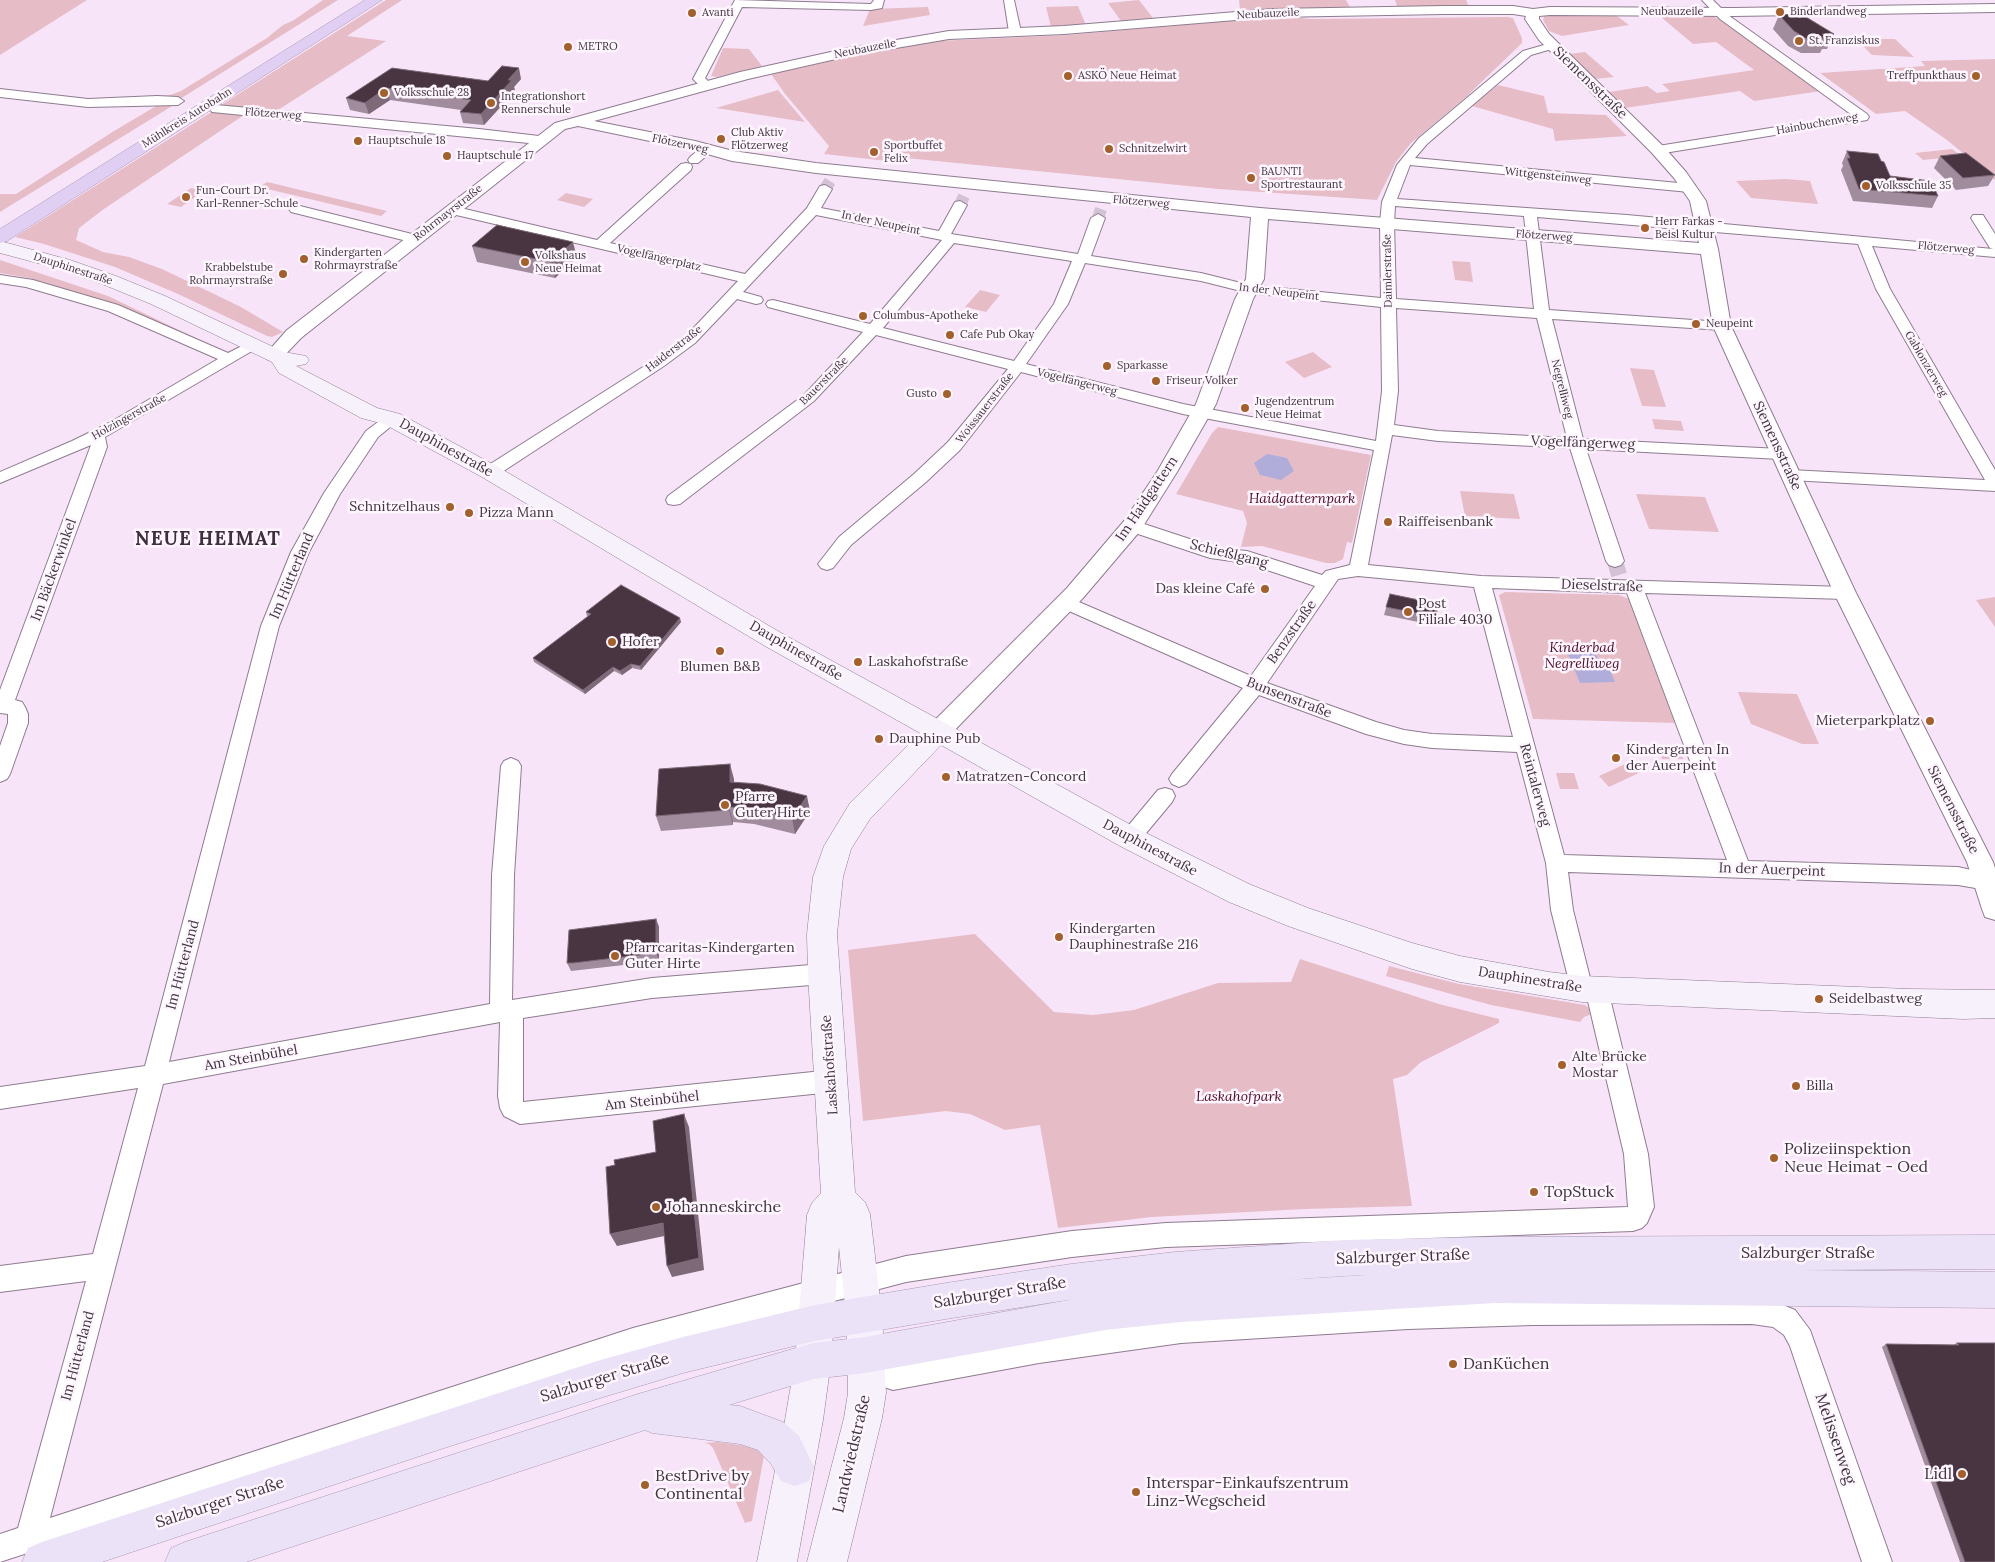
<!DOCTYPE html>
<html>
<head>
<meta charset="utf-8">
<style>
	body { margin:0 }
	canvas { display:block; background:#f8e4f9 }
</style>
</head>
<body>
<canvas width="1995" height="1562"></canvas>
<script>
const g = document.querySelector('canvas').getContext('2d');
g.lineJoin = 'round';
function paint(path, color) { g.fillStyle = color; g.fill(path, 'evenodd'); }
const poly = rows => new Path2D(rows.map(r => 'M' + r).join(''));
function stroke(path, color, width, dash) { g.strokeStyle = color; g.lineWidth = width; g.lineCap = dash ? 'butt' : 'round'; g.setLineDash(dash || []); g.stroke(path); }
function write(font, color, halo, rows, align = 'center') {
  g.font = font + ' Lora,serif'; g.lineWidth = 5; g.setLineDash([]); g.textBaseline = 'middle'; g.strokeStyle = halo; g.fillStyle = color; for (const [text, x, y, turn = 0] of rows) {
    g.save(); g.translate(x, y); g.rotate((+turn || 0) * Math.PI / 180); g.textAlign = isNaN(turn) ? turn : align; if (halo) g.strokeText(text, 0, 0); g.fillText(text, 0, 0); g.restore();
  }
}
paint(poly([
	[0,0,87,0,0,55],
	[323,0,338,0,180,99,142,98,170,95,181,91,267,38,283,25,294,20],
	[386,0,402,0,347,36,386,41,278,110,268,112,218,107],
	[1139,0,1153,18,1121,21,1108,3],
	[1239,0,1346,0,1350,7,1240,10],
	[1395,0,1466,0,1469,6,1397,6],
	[1078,6,1086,25,1051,27,1046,7],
	[928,7,930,15,863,26,870,9],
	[1553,15,1617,16,1629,25,1562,36,1549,31,1543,20,1544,16],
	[1285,16,1310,19,1507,17,1513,18,1522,38,1522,43,1466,97,1411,143,1396,162,1377,200,1218,189,906,158,896,162,824,154,829,146,785,94,771,74,895,47,936,41,1068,35],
	[1712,16,1724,21,1821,91,1754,101,1740,91,1625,108,1609,92,1647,86,1657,93,1670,91,1662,84,1754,70,1716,42,1693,44,1661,17],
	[1856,39,1895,39,1914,57,1872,55],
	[723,48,749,49,762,66,717,77,711,76],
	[1585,52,1614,77,1595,79,1569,54],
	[1995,59,1995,180,1947,140,1905,111,1876,114,1820,73,1925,66,1921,61],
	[1498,85,1544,96,1548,113,1606,115,1627,136,1555,141,1553,129,1472,106],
	[778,90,805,122,716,108],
	[163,102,177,103,0,212,0,194,16,194,114,131],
	[213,111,244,115,104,209,79,228,76,240,103,252,129,257,162,269,241,307,283,332,272,337,267,336,178,294,115,267,44,244,15,237],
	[1952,149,1979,169,1944,158,1923,160,1915,153],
	[1786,179,1810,181,1818,204,1751,198,1736,181],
	[267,182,280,185,387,211,381,216,259,187],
	[191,188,204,191,181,207,167,204],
	[566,193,593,199,584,207,557,200],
	[0,260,108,296,225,352,115,306,29,278,0,273],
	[1452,261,1470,262,1473,282,1455,280],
	[980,290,1000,295,986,312,965,307],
	[1313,352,1332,367,1304,378,1285,362],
	[1630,368,1654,370,1666,407,1642,406],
	[1652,419,1681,421,1684,431,1655,429],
	[1218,427,1371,455,1352,543,1347,542,1343,559,1335,563,1326,563,1262,546,1241,547,1247,523,1243,511,1176,494,1212,433],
	[1460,491,1514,494,1520,519,1465,516],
	[1636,494,1705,497,1719,532,1649,529],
	[1505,592,1619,595,1629,599,1675,723,1533,719,1499,595],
	[1995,597,1995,627,1976,600],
	[1738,692,1797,694,1819,744,1802,744,1751,724],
	[1658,746,1679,746,1683,759,1662,759],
	[1632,761,1643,771,1609,787,1599,776],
	[1556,773,1574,773,1579,789,1560,789],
	[975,934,1054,1012,1093,1015,1134,1010,1218,983,1291,982,1300,959,1439,1004,1499,1019,1499,1023,1421,1062,1407,1075,1393,1079,1412,1206,1305,1209,1152,1217,1058,1228,1040,1125,1005,1130,970,1114,946,1111,863,1121,848,950],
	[1389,966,1459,984,1585,1005,1595,1013,1584,1017,1580,1022,1491,1005,1386,976],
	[718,1442,755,1447,764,1456,752,1521,745,1523,713,1448,709,1444,704,1443]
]), '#e6bdc7');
paint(poly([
	[1267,454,1287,458,1294,471,1281,480,1260,475,1254,463],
	[1569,649,1594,649,1598,659,1592,660,1592,664,1596,667,1609,668,1615,682,1580,683,1567,652]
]), '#b1addb');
stroke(poly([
	[825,189,830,181],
	[960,205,964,196],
	[1098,218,1101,209]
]), '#d3c1d4', 12, [12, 6]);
stroke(poly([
	[1615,561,1619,575]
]), '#d3c1d4', 16, [16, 8]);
const minor = poly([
	[735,0,871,4,874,0,884,0,882,8,871,10,742,7,705,78,712,85,706,89,702,88,693,79,735,0],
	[1004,0,1014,0,1021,32,1019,34,1011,34,1009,32,1004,0],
	[1702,0,1713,0,1728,15,1867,114,1869,117,1867,120,1658,154,1654,153,1652,150,1654,147,1658,146,1852,115,1720,19,1702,0],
	[1551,43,1555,44,1557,46,1555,48,1531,55,1427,144,1415,158,1689,184,1696,188,1694,191,1689,192,1410,165,1397,199,1627,215,1993,249,1990,248,1971,218,1973,215,1983,215,1995,234,1995,257,1872,246,1890,289,1995,470,1995,491,1790,480,1784,479,1782,475,1784,471,1790,470,1985,480,1876,289,1858,244,1537,217,1549,310,1722,322,1727,323,1729,326,1727,329,1722,330,1552,319,1583,439,1780,449,1786,450,1788,454,1786,458,1780,459,1586,449,1624,561,1621,565,1615,567,1609,565,1606,561,1570,448,1438,441,1392,435,1368,565,1481,576,1845,587,1851,589,1854,593,1851,597,1845,599,1645,593,1748,861,1958,867,1994,875,1994,887,1987,890,1958,885,1568,872,1573,910,1591,982,1597,980,1605,983,1608,990,1648,1154,1654,1207,1647,1223,1642,1228,1633,1231,1166,1247,1072,1257,906,1282,633,1354,0,1562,0,1534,18,1528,86,1281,0,1292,0,1266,93,1254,138,1088,0,1109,0,1087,145,1066,261,626,291,552,324,493,366,431,386,416,392,414,398,416,400,419,378,437,340,494,309,552,279,626,169,1062,490,1004,492,875,501,766,504,761,511,758,518,761,521,766,514,875,512,1000,652,978,823,964,831,967,834,974,831,981,823,984,652,998,523,1018,523,1102,832,1070,840,1073,844,1081,840,1089,832,1092,520,1124,504,1116,500,1108,498,1096,500,1022,163,1084,50,1518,633,1328,906,1256,1072,1231,1166,1223,1628,1207,1624,1154,1587,997,1582,999,1574,996,1571,989,1551,910,1546,863,1517,752,1432,748,1404,744,1366,734,1259,695,1186,784,1179,787,1172,784,1169,779,1172,774,1243,688,1060,607,1057,603,1060,599,1066,597,1072,599,1251,676,1315,586,1246,563,1210,558,1126,530,1124,526,1126,522,1132,520,1217,548,1247,551,1322,575,1326,571,1350,565,1374,450,1183,414,1021,372,960,450,926,482,851,545,833,568,827,570,821,568,818,564,839,537,914,474,948,442,1008,369,876,335,814,401,680,504,674,505,668,504,666,500,668,496,804,395,863,332,768,307,766,304,768,301,773,300,870,324,942,240,816,215,743,292,761,297,763,300,761,303,756,304,737,299,695,343,664,366,496,476,490,477,484,476,482,472,484,468,654,360,685,337,738,281,452,214,445,210,452,206,597,240,681,164,686,163,691,164,692,167,691,170,610,243,745,274,807,208,820,186,825,185,832,189,821,208,939,231,955,202,960,201,967,205,951,234,1078,254,1091,218,1098,214,1105,218,1091,256,1201,273,1249,285,1381,298,1380,223,1382,202,1397,165,1419,138,1523,51,1551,43],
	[1395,206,1524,216,1534,309,1396,299,1394,223,1395,206],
	[954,243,1072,261,1054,304,1014,361,883,328,954,243],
	[1085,263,1201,281,1249,293,1381,307,1382,391,1376,441,1183,404,1026,364,1068,304,1085,263],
	[1396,308,1537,318,1567,438,1438,431,1394,425,1398,391,1396,308],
	[1358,576,1474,587,1513,737,1432,734,1404,730,1376,722,1267,683,1338,579,1358,576],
	[1492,588,1627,593,1727,860,1564,855,1492,588],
	[0,89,88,99,157,96,178,97,184,101,178,105,88,107,0,97,0,89],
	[216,105,479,129,539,136,545,140,539,144,212,112,210,109,216,105],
	[707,145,713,149,711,152,698,163,690,163,688,160,690,157,703,146,707,145],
	[296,205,420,236,422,239,415,243,291,212,289,209,291,206,296,205],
	[0,275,33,280,118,305,228,353,252,341,257,342,259,345,257,348,105,437,107,447,15,700,22,702,25,707,28,714,28,723,10,774,7,779,0,782,0,746,8,723,8,714,0,713,0,690,91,445,0,483,0,472,72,441,109,423,218,359,108,311,26,287,0,283,0,275],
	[1165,788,1172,790,1175,796,1172,802,1137,844,1130,846,1123,844,1120,838,1123,832,1158,790,1165,788],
	[1752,1298,1773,1301,1795,1310,1810,1330,1892,1562,1862,1562,1790,1346,1784,1335,1773,1327,1752,1324,1533,1325,1408,1329,1181,1343,1039,1363,893,1390,875,1384,857,1365,853,1356,857,1347,866,1343,875,1347,893,1362,1115,1325,1181,1317,1252,1312,1408,1303,1533,1299,1752,1298]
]);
const tertiary = poly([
	[1995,4,1995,12,1733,16,1550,15,1539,16,1539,19,1549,34,1664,147,1686,172,1706,201,1718,249,1731,326,1856,593,1993,862,1995,868,1995,920,1985,917,1982,909,1967,862,1834,593,1713,326,1701,254,1268,219,1264,279,1253,299,1216,404,1177,472,1140,531,1083,598,947,738,938,741,929,738,926,732,929,726,1067,588,1124,521,1157,472,1196,404,1235,299,1246,279,1251,217,816,173,732,161,693,150,578,126,565,129,301,338,281,359,274,361,267,359,265,355,287,330,555,123,740,72,849,48,949,31,1064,26,1273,9,1444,6,1513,6,1533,9,1550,7,1733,8,1995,4],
	[1444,14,1513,14,1526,16,1525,19,1539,40,1652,153,1674,178,1690,201,1699,243,1260,208,816,163,733,151,695,141,594,121,748,79,849,56,949,39,1064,34,1273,17,1444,14]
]);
const secondary = poly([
	[0,241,70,260,116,276,165,296,284,352,306,356,309,360,306,364,296,366,377,408,400,414,498,467,783,634,1140,830,1249,884,1308,908,1412,943,1460,956,1549,972,1582,976,1909,989,1995,990,1995,1018,1963,1019,1582,1002,1460,982,1412,969,1288,926,1229,902,1120,846,941,745,870,819,851,849,843,877,837,934,855,1192,865,1202,870,1214,882,1315,886,1393,882,1418,847,1562,807,1562,844,1418,848,1393,846,1315,839,1247,831,1361,823,1420,797,1562,757,1562,785,1420,795,1361,807,1215,812,1203,821,1193,808,974,807,934,813,877,824,846,850,803,920,733,765,646,482,477,384,424,361,418,279,373,272,362,151,304,102,284,56,268,0,253,0,241]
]);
const primary = poly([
	[1995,1235,1995,1269,1801,1270,1995,1272,1995,1308,1495,1303,1181,1322,1105,1330,865,1373,813,1379,729,1405,740,1406,783,1422,799,1436,814,1467,809,1481,795,1486,781,1481,771,1464,758,1450,740,1444,652,1433,645,1430,246,1562,165,1562,171,1548,185,1542,638,1394,813,1343,865,1337,1074,1299,946,1319,815,1341,683,1373,597,1399,435,1451,102,1562,22,1562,28,1548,42,1542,597,1361,683,1337,815,1305,946,1283,1071,1264,1175,1252,1344,1240,1488,1237,1995,1235],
	[1366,1275,1285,1280,1344,1276,1366,1275]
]);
const motorway = poly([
	[365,0,382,0,7,241,0,243,0,229,365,0]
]);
stroke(minor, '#8e7c8f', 2);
stroke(tertiary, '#8e7c8f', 2);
stroke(secondary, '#8e7c8f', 1);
stroke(primary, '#a799b4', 1);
stroke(motorway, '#a799b4', 1);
paint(minor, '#fff');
paint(tertiary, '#fff');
paint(secondary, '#f6f1fb');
paint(primary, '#ece2f8');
paint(motorway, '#e0cff3');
paint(poly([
	[1779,15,1834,34,1827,49,1822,49,1820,53,1801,53,1788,46,1773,29],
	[392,68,488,81,521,79,514,87,515,91,484,125,463,123,460,112,461,110,390,100,369,114,350,110,346,98],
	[1847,151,1881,161,1890,176,1938,196,1932,208,1853,201,1841,170,1843,166,1842,163],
	[1940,156,1995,175,1988,186,1956,190,1934,168],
	[472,246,577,258,555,278,477,262],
	[1390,594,1436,617,1433,625,1384,615],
	[586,612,681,622,641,670,632,668,622,675,614,671,585,694,534,662,533,658,588,616,587,616],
	[734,779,734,783,810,811,795,834,754,824,733,822,733,825,661,831,656,816],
	[656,919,659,927,659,961,571,971,567,963],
	[1957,1343,1995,1343,1995,1562,1960,1562,1882,1347,1886,1344,1953,1345]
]), '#a08c9d');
paint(poly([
	[519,68,521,79,514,87,515,91,484,125,481,114,508,80],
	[386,88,390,100,369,114,365,103],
	[573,242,577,258,555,278,551,262],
	[680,618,681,622,641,670,640,666],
	[631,664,632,668,622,675,620,671],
	[613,667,614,671,585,694,583,690],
	[730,764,734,779,734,798,730,782],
	[807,796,810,811,795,834,792,818],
	[729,807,733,822,733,825,729,810],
	[656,919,659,927,659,961,656,953],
	[684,1114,689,1127,704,1270,672,1277,667,1266],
	[663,1223,669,1235,617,1246,610,1234]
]), '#7e6978');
const building = poly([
	[1797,14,1806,17,1834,34,1822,34,1826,38,1807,39,1794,31,1779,15,1797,14],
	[502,66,519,68,508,80,512,80,481,114,460,112,471,100,386,88,365,103,346,98,392,68,488,81,502,66],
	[1847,151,1878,154,1881,161,1884,162,1890,176,1931,181,1938,196,1859,189,1847,158,1850,158,1847,151],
	[1966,153,1995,175,1963,178,1940,156,1966,153],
	[497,225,573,242,551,262,472,246,497,225],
	[621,585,680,618,640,666,631,664,620,671,613,667,583,690,533,658,591,614,586,612,621,585],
	[1390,594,1438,604,1436,617,1386,607,1390,594],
	[730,764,730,782,760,784,807,796,792,818,750,808,729,807,729,810,656,816,659,769,730,764],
	[656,919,656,953,573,963,567,963,569,930,656,919],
	[684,1114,699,1258,667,1266,663,1223,610,1234,606,1167,615,1165,614,1160,656,1152,653,1121,684,1114],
	[1957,1343,1995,1343,1995,1562,1965,1562,1886,1344,1959,1345,1957,1343]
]);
paint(building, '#493441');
stroke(building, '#7e6978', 1);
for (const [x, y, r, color] of [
	[1780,12,5,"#a2602c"],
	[692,13,5,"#a2602c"],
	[1799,41,5,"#a2602c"],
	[568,47,5,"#a2602c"],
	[1068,76,5,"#a2602c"],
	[1976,76,5,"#a2602c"],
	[384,93,5,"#a2602c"],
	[491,103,5,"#a2602c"],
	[721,139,5,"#a2602c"],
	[358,141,5,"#a2602c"],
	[1109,149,5,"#a2602c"],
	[874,152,5,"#a2602c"],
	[447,156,5,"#a2602c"],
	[1251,178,5,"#a2602c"],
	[1866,186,5,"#a2602c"],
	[186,197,5,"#a2602c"],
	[1645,228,5,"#a2602c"],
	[304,259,5,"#a2602c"],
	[525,262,5,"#a2602c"],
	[283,274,5,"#a2602c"],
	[863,316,5,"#a2602c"],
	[1696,324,5,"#a2602c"],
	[950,335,5,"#a2602c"],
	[1107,366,5,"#a2602c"],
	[1156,381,5,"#a2602c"],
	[947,394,5,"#a2602c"],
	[1245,408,5,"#a2602c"],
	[450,507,5,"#a2602c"],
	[469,513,5,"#a2602c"],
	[1388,522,5,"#a2602c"],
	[1265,589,5,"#a2602c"],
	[1408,612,5,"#a2602c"],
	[612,642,5,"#a2602c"],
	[720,651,5,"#a2602c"],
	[858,662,5,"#a2602c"],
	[1930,721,5,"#a2602c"],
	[879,739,5,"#a2602c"],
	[1616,758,5,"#a2602c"],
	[946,777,5,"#a2602c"],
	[725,805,5,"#a2602c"],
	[1059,937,5,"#a2602c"],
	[615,956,5,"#a2602c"],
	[1819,999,5,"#a2602c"],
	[1562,1065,5,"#a2602c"],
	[1796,1086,5,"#a2602c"],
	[1774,1158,5,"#a2602c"],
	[1534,1192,5,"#a2602c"],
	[656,1207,5,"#a2602c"],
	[1453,1364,5,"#a2602c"],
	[1962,1474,5,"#a2602c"],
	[645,1485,5,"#a2602c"],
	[1136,1492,5,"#a2602c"]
]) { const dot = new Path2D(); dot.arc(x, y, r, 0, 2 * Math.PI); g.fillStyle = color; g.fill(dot); stroke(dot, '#fef5fe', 2); }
write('11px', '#3e363f', '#fef5fe', [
	["Neubauzeile",1672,12],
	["Neubauzeile",1268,14,-3],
	["Neubauzeile",865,49,-11],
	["Flötzerweg",273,114,4],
	["Mühlkreis Autobahn",187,118,-32],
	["Hainbuchenweg",1817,124,-10],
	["Flötzerweg",680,144,12],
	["Wittgensteinweg",1548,176,6],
	["Flötzerweg",1141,202,5],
	["Rohrmayrstraße",448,213,-38],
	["In der Neupeint",881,223,12],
	["Flötzerweg",1544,236,4],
	["Flötzerweg",1946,248,5],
	["Vogelfängerplatz",659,258,13],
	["Dauphinestraße",73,269,18],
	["Daimlerstraße",1388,271,-91],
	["In der Neupeint",1279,292,7],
	["Haiderstraße",674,349,-38],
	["Gablonzerweg",1926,364,60],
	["Bauerstraße",824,381,-45],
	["Vogelfängerweg",1077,382,14],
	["Negrelliweg",1562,389,76],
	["Woissauerstraße",985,408,-52],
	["Holzingerstraße",129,417,-29]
]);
write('11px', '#3e363f', '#fef5fe', [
	["Binderlandweg",1790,12],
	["Avanti",702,13],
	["St. Franziskus",1809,41],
	["METRO",578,47],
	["ASKÖ Neue Heimat",1078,76],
	["Treffpunkthaus",1966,76,"right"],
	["Volksschule 28",394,93],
	["Integrationshort",501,97],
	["Rennerschule",501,110],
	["Club Aktiv",731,133],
	["Flötzerweg",731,146],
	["Hauptschule 18",368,141],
	["Sportbuffet",884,146],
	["Felix",884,159],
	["Schnitzelwirt",1119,149],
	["Hauptschule 17",457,156],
	["BAUNTI",1261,172],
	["Sportrestaurant",1261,185],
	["Volksschule 35",1876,186],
	["Fun-Court Dr.",196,191],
	["Karl-Renner-Schule",196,204],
	["Herr Farkas -",1655,222],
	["Beisl Kultur",1655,235],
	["Kindergarten",314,253],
	["Rohrmayrstraße",314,266],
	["Volkshaus",535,256],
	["Neue Heimat",535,269],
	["Krabbelstube",273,268,"right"],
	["Rohrmayrstraße",273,281,"right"],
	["Columbus-Apotheke",873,316],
	["Neupeint",1706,324],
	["Cafe Pub Okay",960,335],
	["Sparkasse",1117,366],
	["Friseur Volker",1166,381],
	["Gusto",937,394,"right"],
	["Jugendzentrum",1255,402],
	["Neue Heimat",1255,415]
], 'left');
write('14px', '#3e363f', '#fef5fe', [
	["Siemensstraße",1590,83,44],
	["Vogelfängerweg",1583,443,2],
	["Siemensstraße",1777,446,65],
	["Dauphinestraße",446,448,29],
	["Im Haidgattern",1147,499,-56],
	["Schießlgang",1229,554,14],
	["Im Bäckerwinkel",54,570,-70],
	["Im Hütterland",292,576,-67],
	["Dieselstraße",1602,586,2],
	["Benzstraße",1292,632,-55],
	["Dauphinestraße",796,651,30],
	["Bunsenstraße",1289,698,21],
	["Reintalerweg",1535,785,75],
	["Siemensstraße",1953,810,63],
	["Dauphinestraße",1150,848,28],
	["In der Auerpeint",1772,870,2],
	["Im Hütterland",183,965,-75],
	["Dauphinestraße",1530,980,9],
	["Am Steinbühel",251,1058,-10],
	["Laskahofstraße",830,1065,-94],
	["Am Steinbühel",652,1101,-6],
	["Im Hütterland",78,1356,-75]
]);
write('italic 14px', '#4c0d26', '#fef5fe', [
	["Haidgatternpark",1302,499],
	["Kinderbad",1582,648],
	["Negrelliweg",1582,664],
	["Laskahofpark",1239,1097]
]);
write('14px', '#3e363f', '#fef5fe', [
	["Schnitzelhaus",440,507,"right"],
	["Pizza Mann",479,513],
	["Raiffeisenbank",1398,522],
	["Das kleine Café",1255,589,"right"],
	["Post",1418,604],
	["Filiale 4030",1418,620],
	["Hofer",622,642],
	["Laskahofstraße",868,662],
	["Blumen B&B",720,667,"center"],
	["Mieterparkplatz",1920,721,"right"],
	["Dauphine Pub",889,739],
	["Kindergarten In",1626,750],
	["der Auerpeint",1626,766],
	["Matratzen-Concord",956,777],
	["Pfarre",735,797],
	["Guter Hirte",735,813],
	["Kindergarten",1069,929],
	["Dauphinestraße 216",1069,945],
	["Pfarrcaritas-Kindergarten",625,948],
	["Guter Hirte",625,964],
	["Seidelbastweg",1829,999],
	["Alte Brücke",1572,1057],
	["Mostar",1572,1073],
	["Billa",1806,1086]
], 'left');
write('16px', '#3e363f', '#fef5fe', [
	["Polizeiinspektion",1784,1149],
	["Neue Heimat - Oed",1784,1167],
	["TopStuck",1544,1192],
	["Johanneskirche",666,1207],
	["DanKüchen",1463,1364],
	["Lidl",1952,1474,"right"],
	["BestDrive by",655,1476],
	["Continental",655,1494],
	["Interspar-Einkaufszentrum",1146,1483],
	["Linz-Wegscheid",1146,1501]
], 'left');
write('16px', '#3e363f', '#fef5fe', [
	["Salzburger Straße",1808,1253],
	["Salzburger Straße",1403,1257,-2],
	["Salzburger Straße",1000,1293,-9],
	["Salzburger Straße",605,1378,-17],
	["Melissenweg",1835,1439,71],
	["Landwiedstraße",852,1454,-77],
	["Salzburger Straße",220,1503,-18]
]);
g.letterSpacing = '1px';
write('bold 19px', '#3e2e3e', '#fef5fe', [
	["NEUE HEIMAT",208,540]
]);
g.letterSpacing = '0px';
</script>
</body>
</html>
